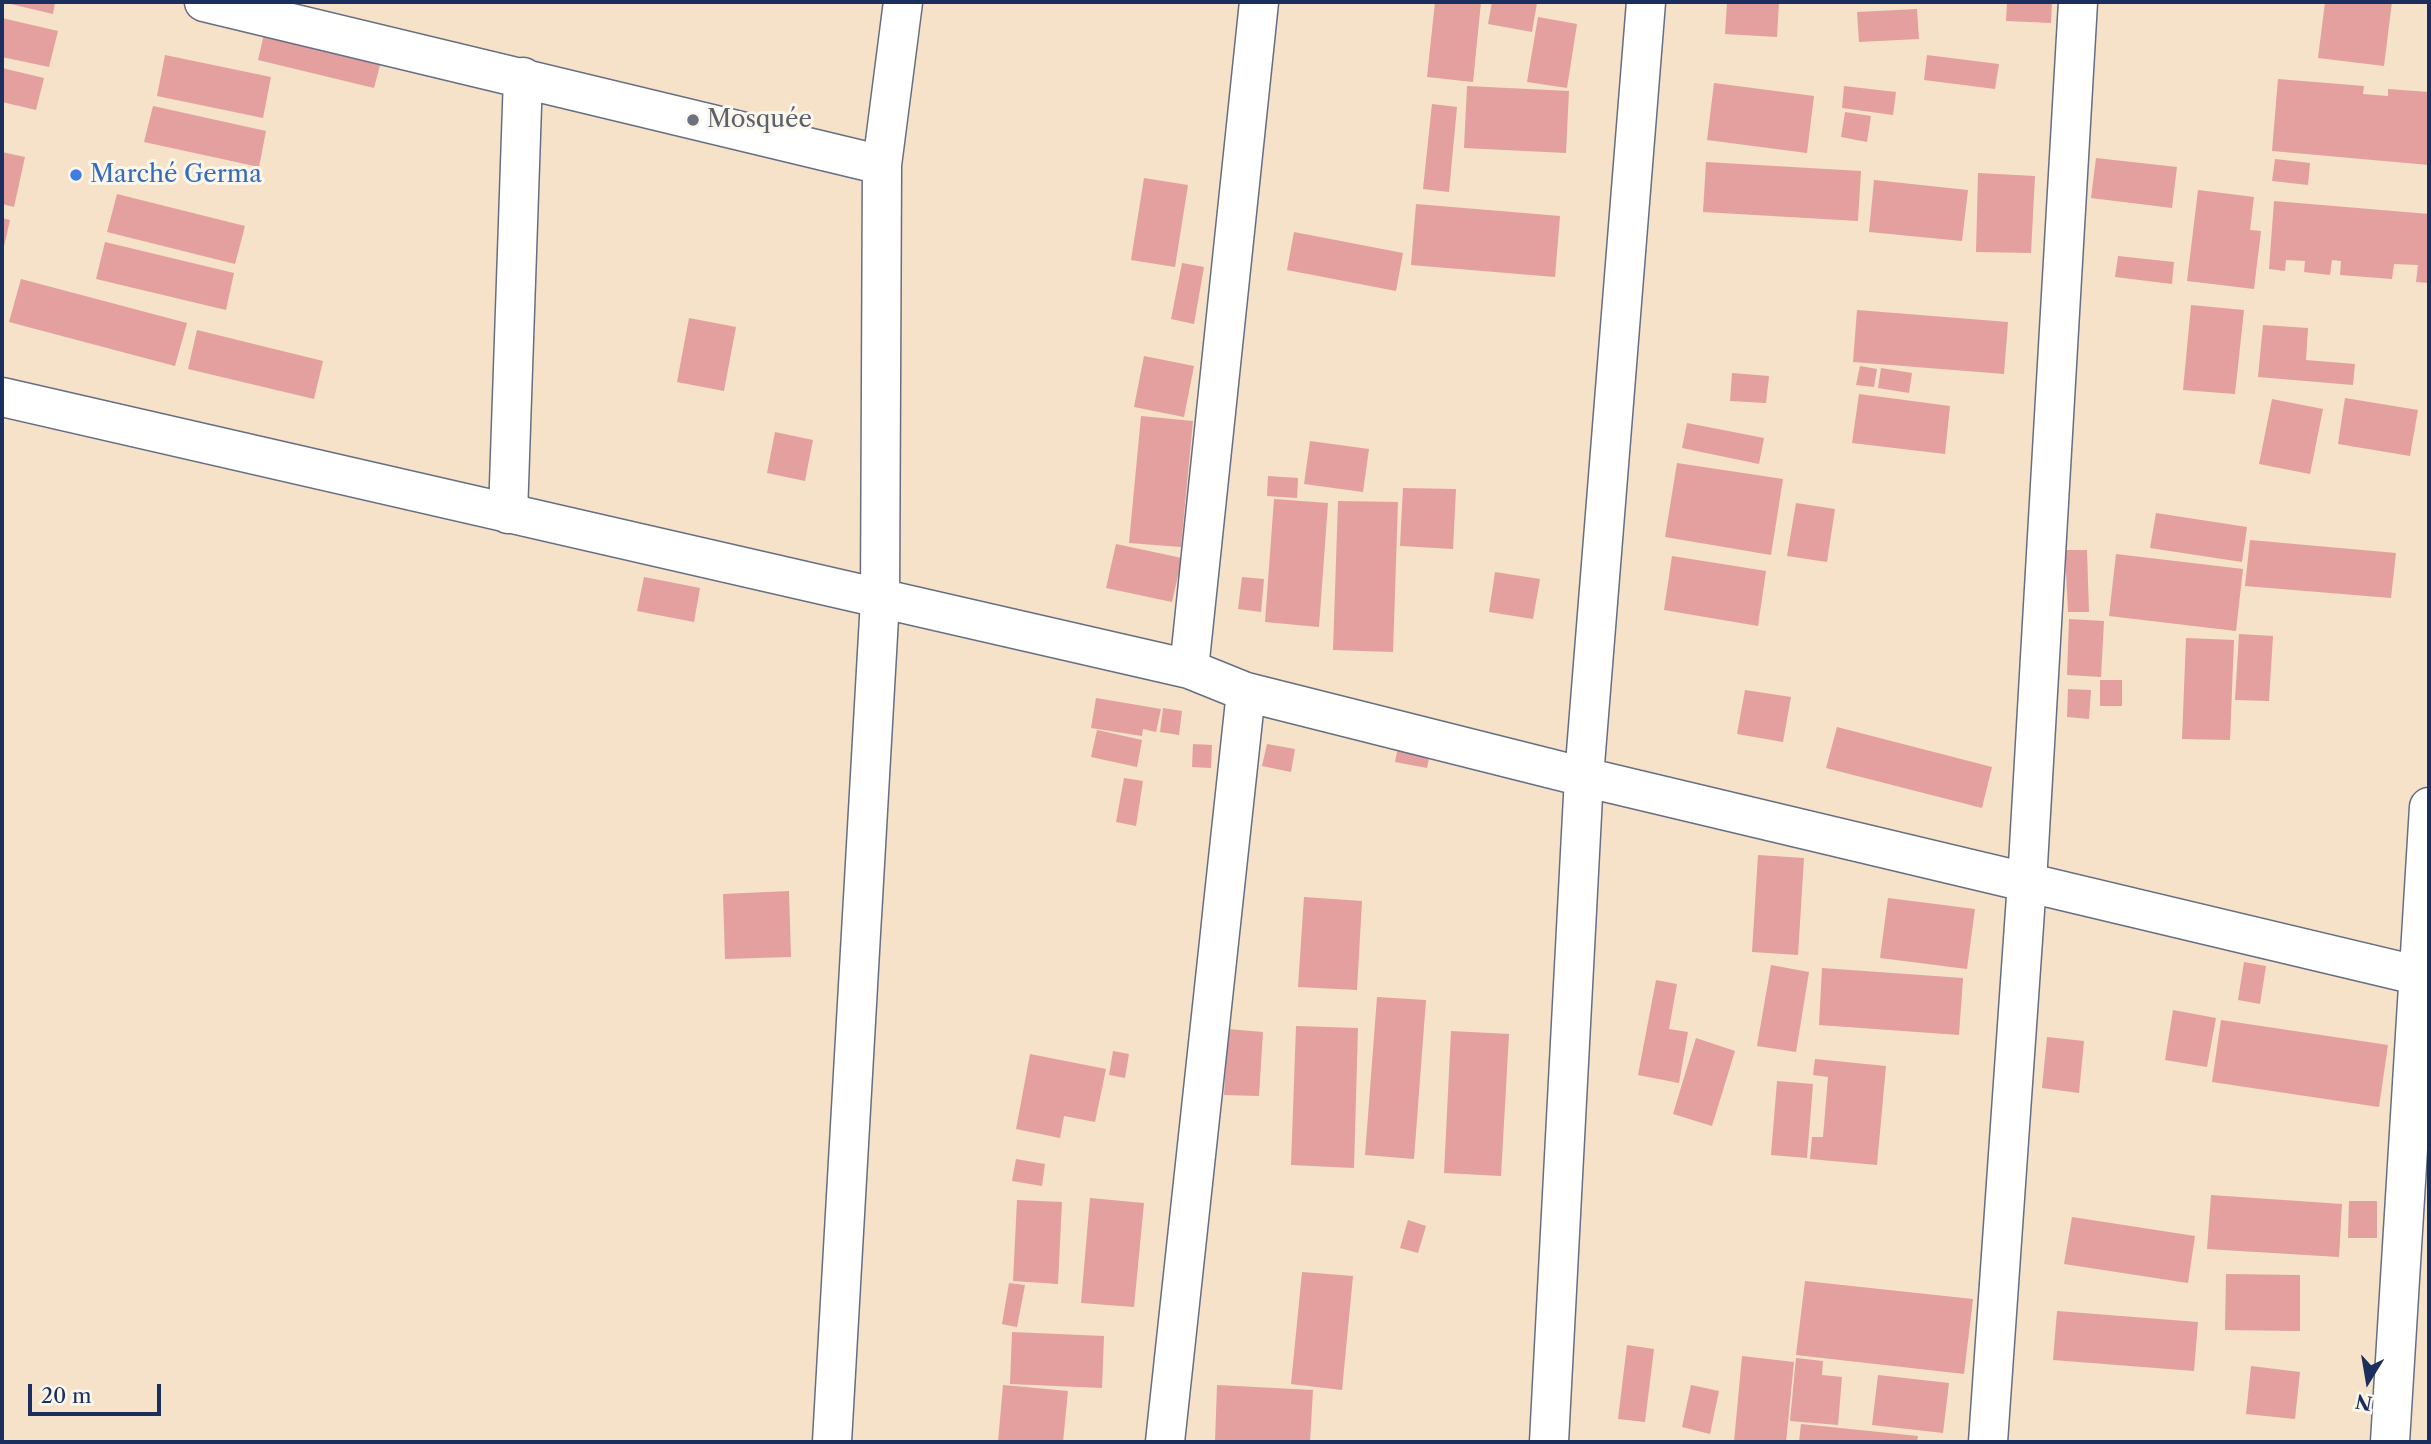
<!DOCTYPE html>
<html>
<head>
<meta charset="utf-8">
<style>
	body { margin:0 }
	#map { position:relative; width:2431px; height:1444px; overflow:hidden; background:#f5e2c8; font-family:"Libre Caslon Text",serif }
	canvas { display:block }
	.frame { position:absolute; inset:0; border:4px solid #1b2f5e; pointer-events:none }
	.north { position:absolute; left:2333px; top:1346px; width:70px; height:70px; -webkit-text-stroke:5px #fbf7ec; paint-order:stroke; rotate:191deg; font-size:19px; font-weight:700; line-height:28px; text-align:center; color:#1b2f5e }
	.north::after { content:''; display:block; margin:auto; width:24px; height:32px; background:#1b2f5e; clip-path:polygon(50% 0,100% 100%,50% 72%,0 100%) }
	.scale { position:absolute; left:28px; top:1384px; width:133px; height:32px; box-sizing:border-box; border:4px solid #1b2f5e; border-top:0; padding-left:9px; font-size:21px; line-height:24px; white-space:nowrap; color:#1b2f5e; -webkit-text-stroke:5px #fbf7ec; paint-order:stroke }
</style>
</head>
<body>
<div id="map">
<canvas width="2431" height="1444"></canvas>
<div class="frame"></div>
<div class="north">N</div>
<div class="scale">20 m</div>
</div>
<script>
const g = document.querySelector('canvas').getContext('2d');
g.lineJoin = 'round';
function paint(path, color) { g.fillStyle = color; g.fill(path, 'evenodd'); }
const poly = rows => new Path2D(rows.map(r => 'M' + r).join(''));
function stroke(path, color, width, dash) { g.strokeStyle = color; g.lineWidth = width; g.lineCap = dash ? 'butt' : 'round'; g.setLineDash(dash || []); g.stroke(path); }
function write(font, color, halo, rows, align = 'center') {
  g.font = font + ' "Libre Caslon Text",serif'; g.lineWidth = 6; g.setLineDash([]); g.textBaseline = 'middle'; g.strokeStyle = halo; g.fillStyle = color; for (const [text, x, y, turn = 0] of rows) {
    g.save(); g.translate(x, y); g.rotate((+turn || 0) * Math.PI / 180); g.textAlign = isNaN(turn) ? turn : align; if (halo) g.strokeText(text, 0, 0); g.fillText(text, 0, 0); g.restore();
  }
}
paint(poly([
	[2,2,55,2,53,14],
	[1435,2,1481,2,1473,82,1427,77],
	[1492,2,1537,3,1532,32,1488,24],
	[1727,2,1779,2,1777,37,1725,34],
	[2007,2,2052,2,2051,23,2006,21],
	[2325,2,2392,2,2384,66,2318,58],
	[1917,9,1919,39,1859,42,1857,12],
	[1538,17,1577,24,1567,88,1527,82],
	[2,18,58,31,49,67,2,57],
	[267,21,384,50,374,88,258,60],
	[165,55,271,77,263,118,157,96],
	[1927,55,1999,64,1995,89,1924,80],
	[2,68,44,78,36,110,2,102],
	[2278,79,2364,86,2363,94,2388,96,2388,89,2429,92,2429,165,2272,151],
	[1714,83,1814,96,1807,153,1707,140],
	[1467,86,1569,91,1566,153,1464,148],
	[1844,86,1896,92,1893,115,1842,108],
	[1432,104,1457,107,1449,192,1423,189],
	[153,106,266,131,259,167,144,142],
	[1845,112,1871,116,1867,142,1841,137],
	[2,152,25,157,14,207,2,204],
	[2096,158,2177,167,2172,208,2091,198],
	[2275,159,2310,163,2308,185,2272,181],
	[1706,162,1861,171,1858,221,1703,212],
	[1978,173,2035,176,2031,253,1976,252],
	[1144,178,1188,185,1175,267,1131,260],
	[1874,180,1968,190,1962,241,1869,232],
	[2198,190,2254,197,2250,230,2261,231,2254,289,2187,281],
	[117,194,245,226,235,264,107,232],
	[2274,201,2429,214,2429,283,2416,282,2418,265,2394,264,2392,279,2340,275,2341,261,2332,260,2330,275,2304,272,2305,261,2286,260,2285,271,2269,269],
	[1416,204,1560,216,1555,277,1411,265],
	[2,218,10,220,3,251,2,251],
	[1294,232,1403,253,1396,291,1287,270],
	[105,242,234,273,226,310,96,279],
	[2118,256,2174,262,2172,284,2115,277],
	[1182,263,1204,267,1194,324,1171,319],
	[21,279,187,323,175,366,9,322],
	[2191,305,2244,310,2235,394,2183,390],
	[1857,310,2008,322,2004,374,1853,362],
	[689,318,736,327,724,391,677,382],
	[2263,325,2308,328,2306,360,2355,364,2353,385,2258,377],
	[197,330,323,361,314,399,188,369],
	[1144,356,1194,366,1184,417,1134,407],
	[1860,366,1877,369,1874,387,1856,385],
	[1881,368,1912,373,1909,393,1878,388],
	[1732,373,1769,376,1766,403,1730,401],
	[1859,394,1950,406,1945,454,1852,443],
	[2345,398,2418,410,2410,456,2338,444],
	[2272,399,2323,409,2310,474,2259,464],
	[1141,416,1193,421,1181,547,1129,543],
	[1687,423,1764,438,1759,464,1682,448],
	[775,432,813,440,805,481,767,473],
	[1310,441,1369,449,1363,492,1304,484],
	[1677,463,1783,479,1771,555,1665,537],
	[1268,476,1298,478,1297,498,1267,496],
	[1403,488,1456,489,1453,549,1400,546],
	[1274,499,1328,503,1319,627,1265,622],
	[1338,501,1398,502,1393,652,1333,650],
	[1796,503,1835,509,1827,562,1787,556],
	[2156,513,2247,527,2242,562,2150,548],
	[2250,540,2396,553,2391,598,2245,586],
	[1116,544,1182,558,1172,602,1106,588],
	[2065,550,2087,550,2089,612,2068,612],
	[2116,554,2243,569,2236,631,2109,616],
	[1672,556,1766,571,1758,626,1664,610],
	[1495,572,1540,579,1533,619,1489,612],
	[644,577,700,588,694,622,637,611],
	[1242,577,1264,579,1261,612,1238,609],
	[2069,619,2104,621,2101,677,2067,675],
	[2239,634,2273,636,2269,701,2235,700],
	[2186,638,2234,640,2230,740,2182,739],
	[2100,680,2122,680,2122,706,2100,706],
	[2068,689,2091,690,2089,719,2067,717],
	[1745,690,1791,697,1783,742,1737,734],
	[1096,698,1161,709,1156,732,1143,729,1142,736,1091,728],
	[1163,708,1182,711,1179,735,1160,732],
	[1837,727,1992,767,1982,808,1826,768],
	[1097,730,1142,740,1137,767,1091,757],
	[1399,742,1431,749,1427,768,1395,762],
	[1193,744,1212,745,1211,768,1192,767],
	[1267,744,1295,749,1291,772,1262,766],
	[1124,778,1143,781,1136,826,1116,822],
	[1758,855,1804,858,1798,955,1752,952],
	[789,891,791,957,725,959,723,894],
	[1304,897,1362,901,1357,990,1298,987],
	[1888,898,1975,909,1967,969,1880,958],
	[2244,962,2266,966,2260,1004,2238,1000],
	[1771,965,1809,972,1796,1052,1757,1046],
	[1822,968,1963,978,1959,1035,1819,1025],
	[1656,980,1677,984,1669,1029,1688,1032,1679,1083,1638,1075],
	[1377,997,1426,1000,1414,1159,1365,1155],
	[2173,1010,2216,1018,2207,1067,2165,1060],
	[2221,1020,2388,1045,2379,1107,2212,1082],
	[1296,1026,1358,1028,1354,1168,1291,1165],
	[1228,1029,1263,1032,1259,1096,1224,1095],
	[1451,1031,1509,1034,1501,1176,1444,1173],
	[2047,1037,2084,1041,2079,1093,2042,1088],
	[1696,1038,1735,1051,1712,1126,1673,1114],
	[1113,1051,1129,1054,1125,1078,1109,1075],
	[1030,1054,1106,1069,1095,1122,1064,1116,1060,1138,1016,1129],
	[1815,1059,1886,1066,1877,1165,1810,1159,1812,1137,1823,1137,1828,1077,1813,1075],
	[1777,1081,1813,1084,1807,1158,1771,1155],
	[1016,1159,1045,1164,1042,1186,1012,1181],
	[2211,1195,2342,1204,2339,1257,2207,1249],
	[1090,1198,1144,1203,1134,1307,1081,1303],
	[1017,1200,1062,1202,1058,1284,1013,1281],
	[2349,1201,2377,1201,2377,1238,2348,1238],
	[2072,1217,2195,1236,2188,1283,2064,1264],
	[1408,1220,1426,1226,1418,1253,1400,1248],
	[1302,1272,1353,1276,1342,1390,1291,1384],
	[2226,1274,2300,1275,2300,1331,2225,1330],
	[1805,1281,1973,1299,1964,1374,1796,1355],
	[1009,1283,1025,1285,1017,1327,1002,1324],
	[2057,1311,2198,1322,2194,1371,2053,1360],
	[1012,1332,1104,1336,1102,1388,1010,1384],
	[1627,1345,1654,1349,1645,1422,1618,1419],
	[1742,1356,1794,1362,1786,1442,1734,1442],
	[1796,1358,1823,1361,1822,1375,1842,1377,1838,1425,1790,1421],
	[2251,1366,2300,1372,2295,1419,2246,1414],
	[1878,1375,1949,1383,1943,1433,1872,1425],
	[1003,1385,1068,1391,1063,1442,998,1442],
	[1217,1385,1313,1390,1310,1442,1215,1442],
	[1691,1385,1719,1391,1710,1434,1682,1427],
	[1801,1424,1918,1436,1917,1442,1799,1442]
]), '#e3a09f');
const minor = poly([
	[204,2,882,165],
	[2,397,1189,669,1246,692,1584,777,2429,978],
	[508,514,523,77],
	[1189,669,1259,2],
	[832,1442,880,600,882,165,903,2],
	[1165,1442,1246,692],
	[1549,1442,1584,777,1646,2],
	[1988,1442,2027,882,2078,2],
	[2390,1442,2429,807]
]);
stroke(minor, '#676e83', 41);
stroke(minor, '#fff', 38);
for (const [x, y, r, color] of [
	[693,120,7,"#6b7280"],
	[76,175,7,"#3f7fe0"]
]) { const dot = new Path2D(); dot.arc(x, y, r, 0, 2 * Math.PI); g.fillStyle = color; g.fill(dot); stroke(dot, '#fbf7ec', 2.5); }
write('24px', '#5b616d', '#fbf7ec', [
	["Mosquée",707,120]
], 'left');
write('24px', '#366cbe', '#fbf7ec', [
	["Marché Germa",90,175]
], 'left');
</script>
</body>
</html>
